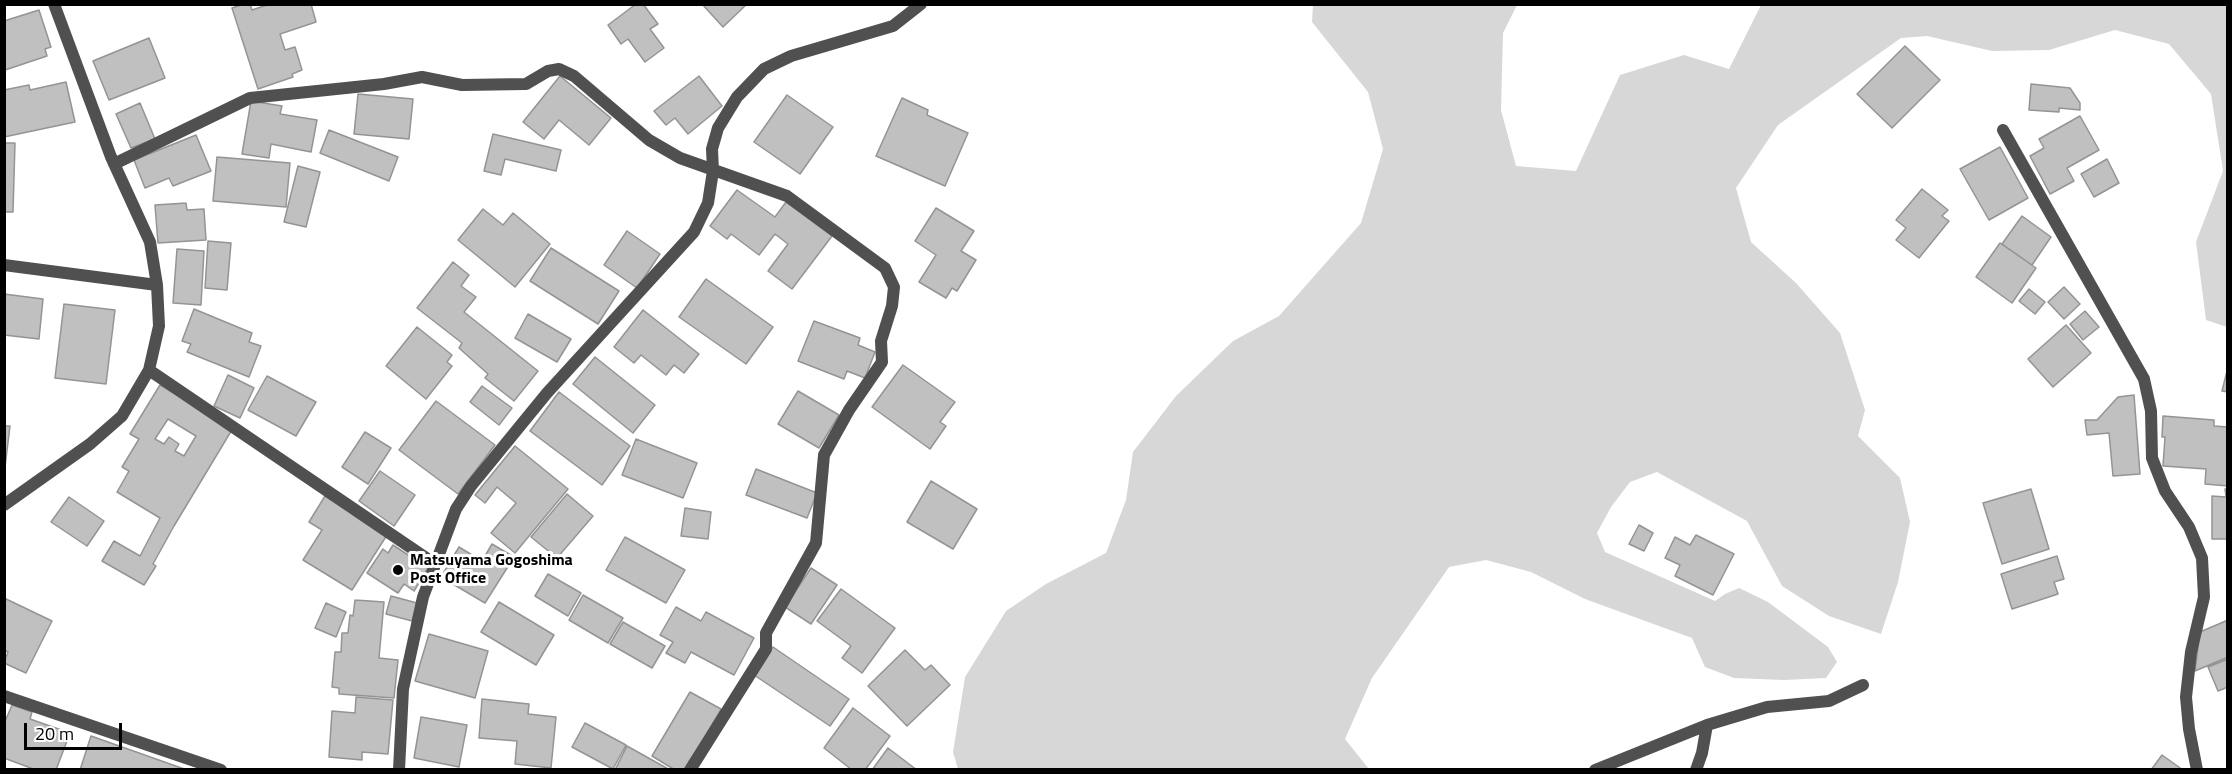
<!DOCTYPE html>
<html>
<head>
<meta charset="utf-8">
<style>
	body { margin:0 }
	#map { position:relative; width:2232px; height:774px; overflow:hidden; background:#fff; font-family:"Titillium Web",sans-serif }
	canvas { display:block }
	.frame { position:absolute; inset:0; border:6px solid #000; pointer-events:none }
	.scale { position:absolute; left:24px; top:723px; width:98px; height:27px; box-sizing:border-box; border:3px solid #000; border-top:0; padding-left:8px; font-size:18px; line-height:21px; white-space:nowrap; color:#000; -webkit-text-stroke:4px #fff; paint-order:stroke }
</style>
</head>
<body>
<div id="map">
<canvas width="2232" height="774"></canvas>
<div class="frame"></div>
<div class="scale">20 m</div>
</div>
<script>
const g = document.querySelector('canvas').getContext('2d');
g.lineJoin = 'round';
function paint(path, color) { g.fillStyle = color; g.fill(path, 'evenodd'); }
const poly = rows => new Path2D(rows.map(r => 'M' + r).join(''));
function stroke(path, color, width, dash) { g.strokeStyle = color; g.lineWidth = width; g.lineCap = dash ? 'butt' : 'round'; g.setLineDash(dash || []); g.stroke(path); }
function write(font, color, halo, rows, align = 'center') {
  g.font = font + ' "Titillium Web",sans-serif'; g.lineWidth = 6; g.setLineDash([]); g.textBaseline = 'middle'; g.strokeStyle = halo; g.fillStyle = color; for (const [text, x, y, turn = 0] of rows) {
    g.save(); g.translate(x, y); g.rotate((+turn || 0) * Math.PI / 180); g.textAlign = isNaN(turn) ? turn : align; if (halo) g.strokeText(text, 0, 0); g.fillText(text, 0, 0); g.restore();
  }
}
paint(poly([
	[1313,5,1517,5,1503,33,1501,110,1516,166,1576,171,1620,75,1684,55,1729,69,1761,5,2227,5,2227,327,2206,320,2196,242,2223,171,2211,94,2169,44,2115,30,2049,50,1992,51,1927,36,1901,38,1778,125,1736,188,1751,242,1796,283,1840,333,1865,410,1858,436,1900,478,1910,522,1898,582,1881,634,1829,616,1782,586,1747,521,1657,472,1630,482,1611,507,1597,533,1605,552,1715,601,1725,594,1739,588,1768,602,1828,647,1837,662,1826,678,1784,680,1734,678,1705,667,1692,638,1585,599,1531,572,1486,560,1449,567,1372,678,1345,739,1369,769,958,769,953,752,965,677,1006,611,1046,584,1106,553,1126,500,1133,452,1176,396,1233,341,1279,316,1361,223,1383,149,1368,92,1312,22]
]), '#d7d7d7');
const building = poly([
	[244,4,250,4,252,10,270,4,311,4,316,22,280,34,285,50,295,47,302,70,292,74,293,77,258,89,232,8,244,4],
	[636,4,643,4,658,24,650,29,664,48,645,62,628,39,621,44,608,25,636,4],
	[702,4,747,4,723,27,702,4],
	[39,10,51,47,45,49,47,56,5,70,4,21,39,10],
	[149,38,165,78,109,100,93,61,149,38],
	[1905,46,1940,80,1892,128,1857,94,1905,46],
	[560,76,611,118,589,145,559,120,544,139,523,122,560,76],
	[699,76,722,106,688,134,675,118,666,125,654,111,699,76],
	[66,82,75,122,4,137,4,90,29,85,30,90,66,82],
	[2031,84,2070,88,2080,103,2080,110,2059,108,2059,112,2029,110,2031,84],
	[358,94,413,99,409,139,354,134,358,94],
	[787,95,833,127,800,174,754,142,787,95],
	[902,98,928,110,927,115,968,133,945,186,876,156,902,98],
	[251,101,282,106,280,114,317,120,311,152,271,144,269,158,242,154,251,101],
	[140,103,155,139,131,148,116,114,140,103],
	[2080,116,2099,150,2067,168,2074,181,2050,194,2030,156,2044,148,2039,139,2080,116],
	[329,130,398,157,389,181,320,153,329,130],
	[493,134,561,150,556,171,505,159,501,175,484,171,493,134],
	[196,135,211,171,173,186,169,178,145,188,134,160,196,135],
	[4,143,15,143,13,212,4,212,4,143],
	[2000,147,2028,198,1989,220,1960,169,2000,147],
	[217,157,290,163,286,207,213,201,217,157],
	[2107,159,2119,183,2094,197,2081,174,2107,159],
	[298,166,320,172,306,227,284,222,298,166],
	[1922,189,1948,210,1942,216,1949,221,1919,258,1896,240,1906,228,1896,220,1922,189],
	[737,190,775,217,786,202,832,236,792,289,768,271,788,244,775,234,759,255,731,234,727,239,710,226,737,190],
	[186,203,187,210,204,209,206,240,158,243,155,205,186,203],
	[936,208,974,231,961,251,976,260,957,291,952,288,946,298,919,282,936,255,915,241,936,208],
	[483,209,503,225,513,213,550,244,515,287,458,240,483,209],
	[2022,216,2051,237,2032,265,2002,244,2022,216],
	[627,231,660,254,637,288,604,265,627,231],
	[208,241,231,243,227,290,205,288,208,241],
	[2000,243,2036,268,2012,303,1976,277,2000,243],
	[551,248,619,291,598,324,530,281,551,248],
	[177,249,204,251,201,305,173,303,177,249],
	[453,262,469,275,461,286,476,297,464,312,538,371,514,401,485,378,488,374,459,348,462,343,417,308,453,262],
	[706,279,773,327,746,364,679,317,706,279],
	[2064,287,2080,304,2064,319,2048,302,2064,287],
	[2029,289,2045,302,2035,314,2019,301,2029,289],
	[4,294,43,299,39,339,4,335,4,294],
	[64,304,115,310,106,384,55,378,64,304],
	[194,309,252,333,249,342,261,346,249,377,187,352,191,344,182,341,194,309],
	[643,310,699,354,684,373,674,365,666,375,641,355,634,363,614,347,643,310],
	[2085,311,2099,327,2083,340,2070,324,2085,311],
	[528,314,571,339,557,362,515,338,528,314],
	[814,321,860,338,858,345,875,352,865,378,847,371,844,379,798,361,814,321],
	[2066,325,2091,353,2053,387,2028,359,2066,325],
	[417,327,452,355,447,362,452,366,426,399,386,366,417,327],
	[595,357,655,405,633,433,573,384,595,357],
	[903,365,955,402,940,422,946,426,930,449,872,407,903,365],
	[2228,367,2228,392,2222,391,2228,367],
	[228,375,254,388,240,418,214,406,228,375],
	[267,376,316,402,296,436,248,410,267,376],
	[160,385,233,428,174,526,153,564,156,566,144,585,102,561,114,541,140,556,160,518,117,492,129,471,122,467,139,439,130,434,160,385],
	[168,419,196,436,184,456,175,451,179,444,169,437,164,444,155,439,168,419],
	[482,386,512,408,499,425,470,402,482,386],
	[798,391,839,415,819,448,778,424,798,391],
	[559,392,630,446,602,485,530,431,559,392],
	[2134,395,2140,474,2113,476,2109,433,2087,435,2085,420,2097,420,2118,397,2134,395],
	[436,401,495,445,458,494,399,450,436,401],
	[2163,416,2214,420,2214,426,2228,427,2228,486,2205,484,2206,469,2163,466,2165,437,2162,437,2163,416],
	[4,426,10,426,5,467,4,466,4,426],
	[365,432,391,448,368,484,342,467,365,432],
	[636,439,697,463,683,498,622,475,636,439],
	[515,446,568,489,515,553,491,533,516,503,497,487,485,503,475,495,515,446],
	[756,469,817,493,807,518,746,495,756,469],
	[380,471,415,495,394,526,359,501,380,471],
	[931,481,977,509,953,549,907,522,931,481],
	[2031,489,2049,549,2002,564,1983,503,2031,489],
	[2225,489,2228,489,2228,539,2212,539,2212,496,2226,497,2225,489],
	[567,494,593,516,557,558,531,537,567,494],
	[325,496,387,535,352,590,303,560,322,530,309,522,325,496],
	[69,497,104,521,87,546,51,522,69,497],
	[685,508,711,512,708,539,681,536,685,508],
	[1639,525,1653,533,1644,551,1629,544,1639,525],
	[1696,535,1734,554,1713,595,1675,576,1680,565,1665,558,1675,537,1690,545,1696,535],
	[625,537,685,570,666,603,606,570,625,537],
	[492,544,514,557,485,603,441,577,459,547,482,561,492,544],
	[393,545,428,568,414,591,404,584,398,593,367,573,383,549,388,553,393,545],
	[2057,556,2064,579,2054,582,2058,594,2012,609,2001,574,2057,556],
	[811,568,837,585,811,624,785,607,811,568],
	[548,574,581,593,568,616,535,596,548,574],
	[841,589,895,628,862,673,842,658,851,646,817,621,841,589],
	[583,595,623,618,608,643,569,620,583,595],
	[391,596,417,603,412,621,386,614,391,596],
	[4,598,52,621,26,673,4,663,8,652,4,650,4,598],
	[355,600,384,602,379,658,398,660,394,698,339,694,339,688,332,687,335,652,341,652,342,633,348,633,350,615,353,616,355,600],
	[499,602,554,635,536,665,481,632,499,602],
	[326,603,346,612,336,637,315,628,326,603],
	[676,607,701,621,706,612,754,638,734,675,691,652,685,663,666,653,673,642,660,635,676,607],
	[2228,620,2228,657,2195,671,2200,632,2228,620],
	[623,622,665,646,652,668,610,644,623,622],
	[429,634,488,651,475,698,415,681,429,634],
	[773,647,849,699,830,726,754,675,773,647],
	[905,650,925,670,931,665,950,685,907,726,868,686,905,650],
	[2228,659,2228,687,2218,691,2208,667,2228,659],
	[690,692,721,709,686,770,675,770,652,756,690,692],
	[356,697,393,700,388,754,362,752,362,760,329,757,332,711,355,713,356,697],
	[482,699,529,704,528,714,556,717,551,768,515,764,517,741,479,738,482,699],
	[12,705,32,712,30,719,70,733,56,770,36,770,4,758,4,724,12,705],
	[853,708,890,736,865,770,852,770,824,748,853,708],
	[421,717,467,725,459,767,414,758,421,717],
	[585,723,626,745,613,769,572,747,585,723],
	[91,736,187,770,80,770,91,736],
	[627,746,670,770,615,770,627,746],
	[888,748,917,770,872,770,888,748],
	[2162,755,2183,770,2151,770,2162,755]
]);
paint(building, '#c0c0c0');
stroke(building, '#949494', 1.5);
stroke(poly([
	[2003,130,2144,379,2151,411,2152,458,2165,491,2189,527,2202,558,2204,597,2191,652,2186,697,2189,729,2197,770],
	[114,164,250,98,384,84,422,77,462,85,526,84,548,71,559,69,574,76,649,140,680,158,787,196,885,268,894,287,892,306,881,341,882,362,849,410,824,455,816,543,766,633,766,649,690,770],
	[4,265,157,285],
	[149,370,435,564],
	[4,505,90,444,122,416,149,370,159,326,157,285,150,242,111,157,54,4],
	[4,696,221,770],
	[399,770,403,689,423,597,456,509,471,486,547,393,694,232,708,203,713,171,712,149,718,128,737,97,764,69,791,56,893,26,921,4],
	[1595,770,1707,725,1767,707,1829,701,1863,685],
	[1696,770,1702,753,1707,725]
]), '#505050', 12);
for (const [x, y, r, color] of [
	[398,570,6,"#000"]
]) { const dot = new Path2D(); dot.arc(x, y, r, 0, 2 * Math.PI); g.fillStyle = color; g.fill(dot); stroke(dot, '#fff', 2); }
write('bold 16px', '#000', '#fff', [
	["Matsuyama Gogoshima",410,561],
	["Post Office",410,579]
], 'left');
</script>
</body>
</html>
